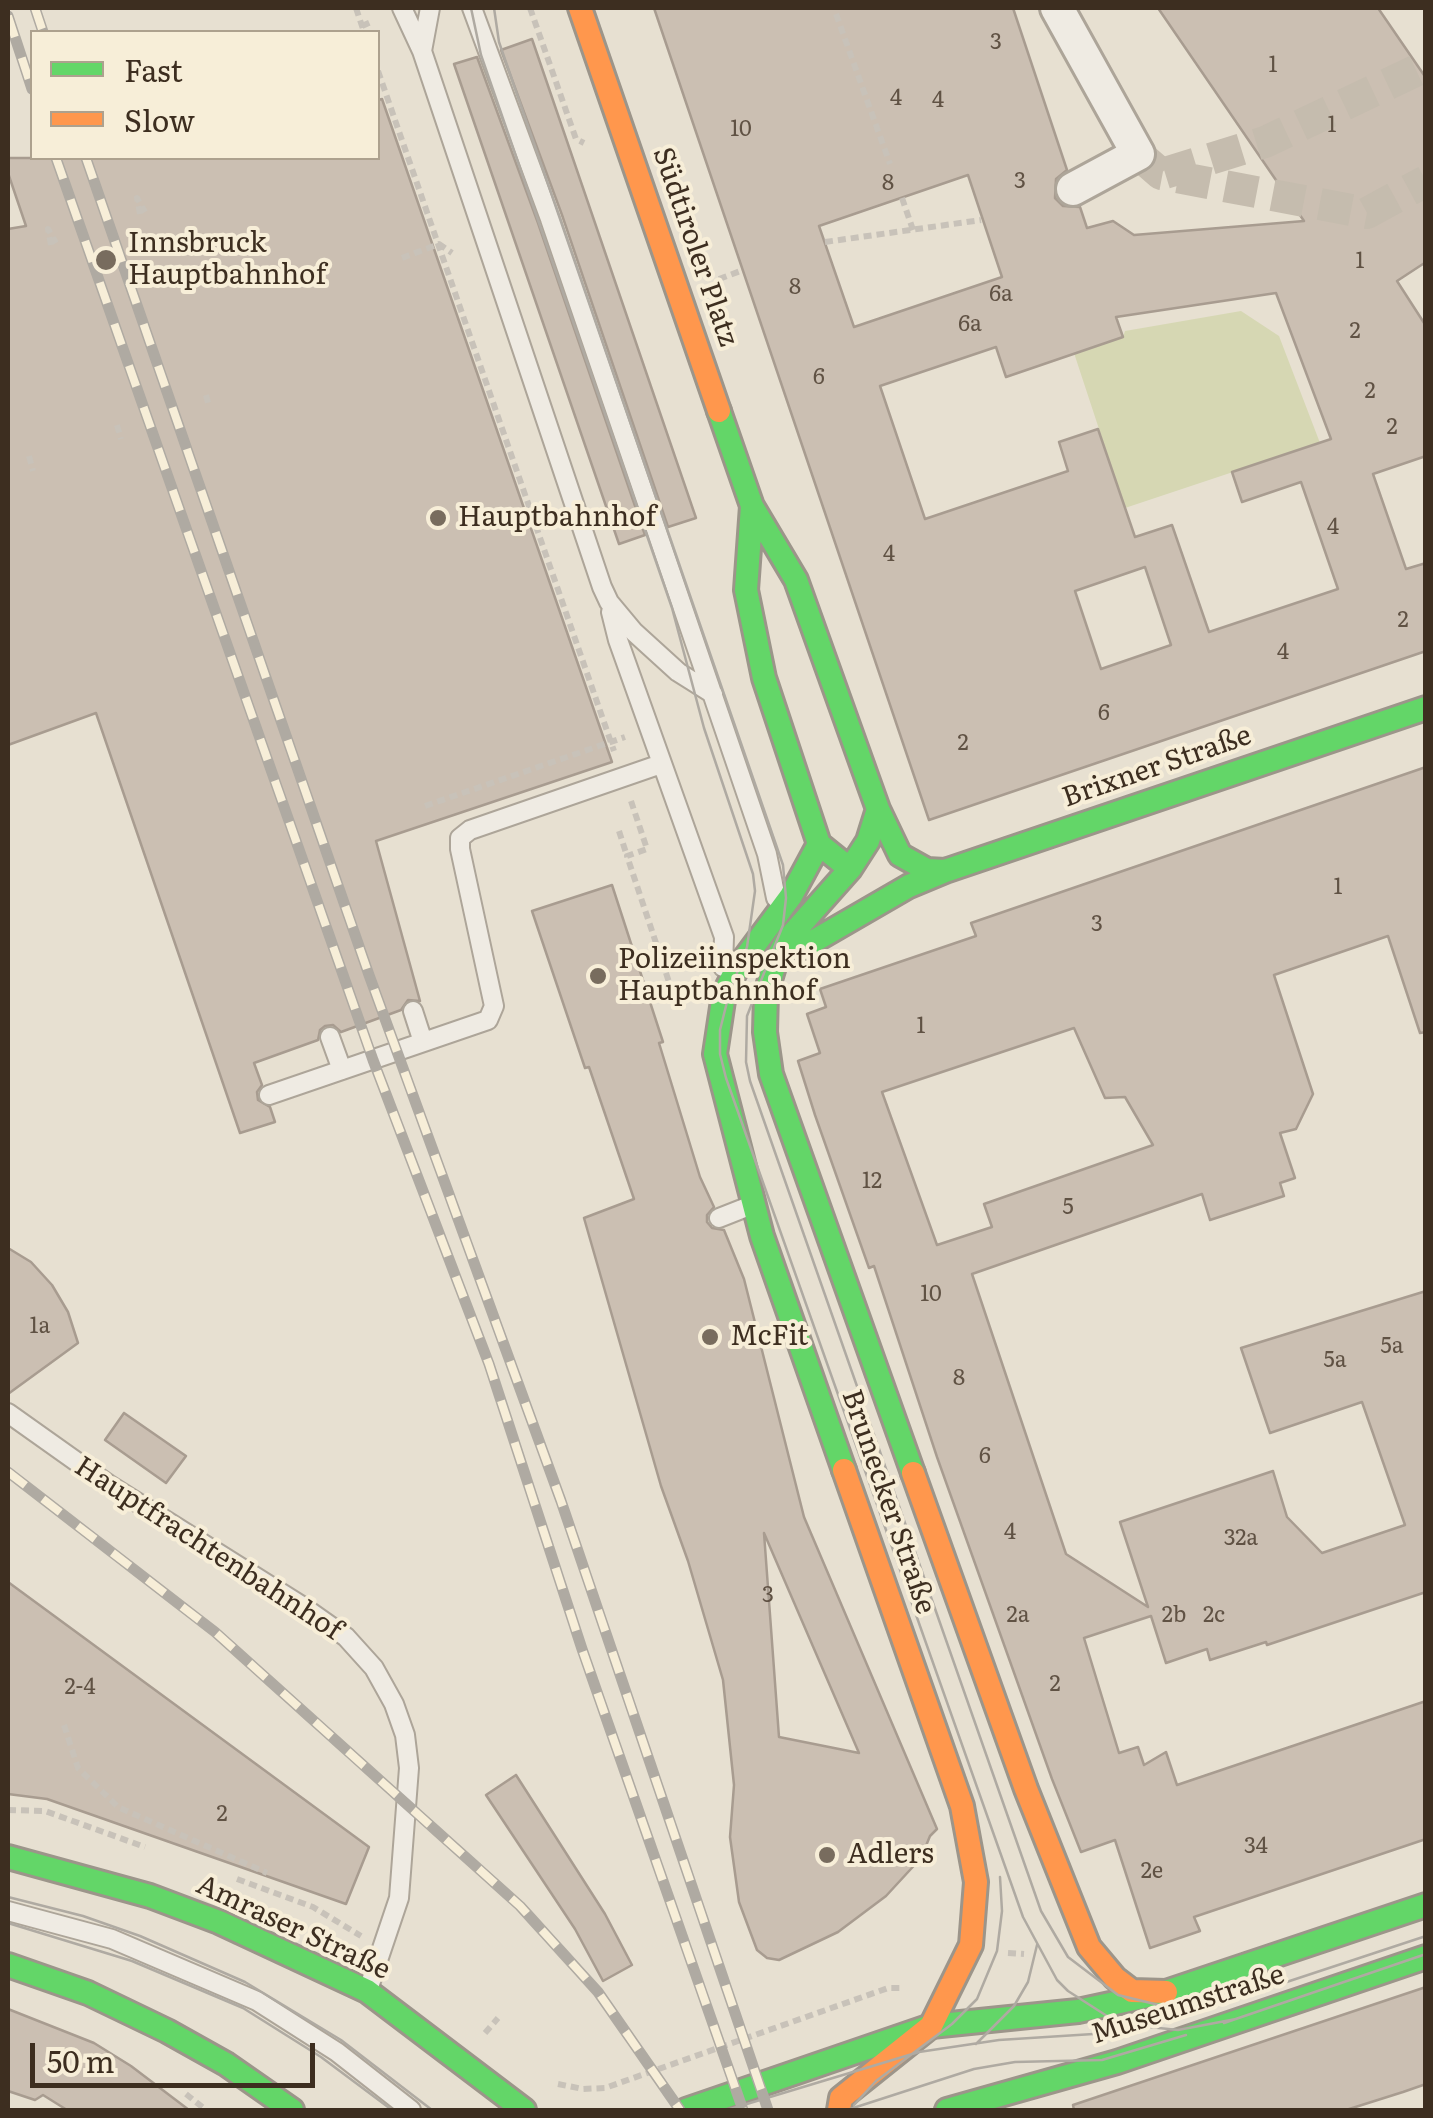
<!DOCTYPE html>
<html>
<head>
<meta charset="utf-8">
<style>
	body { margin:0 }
	#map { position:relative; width:1433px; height:2118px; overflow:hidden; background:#e7e0d1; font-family:Literata,serif }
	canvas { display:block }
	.frame { position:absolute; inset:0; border:10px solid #3d2e20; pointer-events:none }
	.legend { position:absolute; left:30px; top:30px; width:350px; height:130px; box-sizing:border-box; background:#f7eed8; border:2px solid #ada18e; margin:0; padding:12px 18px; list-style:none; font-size:30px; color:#3d2e20 }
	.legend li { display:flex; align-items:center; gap:20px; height:50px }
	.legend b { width:50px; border:2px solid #ada18e }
	.scale { position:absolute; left:30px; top:2043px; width:285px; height:45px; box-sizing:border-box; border:5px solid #3d2e20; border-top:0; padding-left:12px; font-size:30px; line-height:35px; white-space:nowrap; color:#3d2e20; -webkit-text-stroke:8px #f7eed8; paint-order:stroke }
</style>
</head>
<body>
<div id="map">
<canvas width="1433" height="2118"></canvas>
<div class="frame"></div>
<ul class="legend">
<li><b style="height:12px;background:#63d668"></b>Fast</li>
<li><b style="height:12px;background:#ff974d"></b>Slow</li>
</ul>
<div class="scale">50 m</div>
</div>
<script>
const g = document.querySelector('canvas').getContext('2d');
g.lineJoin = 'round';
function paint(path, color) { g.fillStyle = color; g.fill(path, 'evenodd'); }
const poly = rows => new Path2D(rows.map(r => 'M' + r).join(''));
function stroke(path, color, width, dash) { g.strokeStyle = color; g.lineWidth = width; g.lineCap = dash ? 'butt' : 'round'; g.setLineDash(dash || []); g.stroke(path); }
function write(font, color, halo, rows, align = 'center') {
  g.font = font + ' Literata,serif'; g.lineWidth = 8; g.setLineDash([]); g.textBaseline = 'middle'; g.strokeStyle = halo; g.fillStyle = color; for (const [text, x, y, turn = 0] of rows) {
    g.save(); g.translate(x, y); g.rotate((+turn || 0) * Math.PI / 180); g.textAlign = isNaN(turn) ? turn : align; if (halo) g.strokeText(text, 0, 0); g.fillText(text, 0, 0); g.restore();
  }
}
paint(poly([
	[1241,311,1279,336,1320,443,1125,508,1074,353,1123,337,1125,331]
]), '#d6d7b3');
const building = poly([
	[654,8,1013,8,1067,170,1056,179,1055,198,1063,206,1080,207,1087,228,1113,221,1134,235,1304,221,1158,8,1378,8,1426,78,1426,262,1397,281,1426,326,1426,456,1373,474,1406,569,1426,563,1426,651,929,820,654,8],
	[968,175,1002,277,854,327,819,226,968,175],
	[1276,293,1331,439,1232,472,1242,502,1301,482,1338,589,1209,632,1172,525,1135,537,1098,429,1059,442,1068,471,925,519,880,386,996,347,1006,377,1123,337,1116,317,1276,293],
	[1145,567,1171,645,1101,669,1075,591,1145,567],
	[532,39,696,518,668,527,562,215,501,50,532,39],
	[477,57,538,223,645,535,619,544,454,64,477,57],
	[382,99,612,762,376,841,420,1001,408,1000,401,1010,341,1032,333,1025,325,1026,320,1030,318,1040,254,1063,262,1085,257,1092,258,1100,270,1107,275,1122,240,1133,96,713,8,745,8,229,26,226,8,173,8,158,378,158,378,100,382,99],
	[1426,767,1426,1032,1420,1033,1388,936,1274,975,1313,1094,1296,1129,1280,1133,1295,1178,1280,1183,1284,1196,1210,1220,1202,1194,972,1274,1066,1554,1148,1607,1120,1522,1273,1471,1287,1517,1322,1553,1405,1525,1362,1402,1270,1433,1241,1348,1426,1291,1426,1592,1267,1645,1266,1642,1210,1660,1207,1649,1166,1663,1151,1616,1084,1638,1119,1753,1138,1747,1144,1765,1166,1752,1177,1785,1426,1701,1426,1839,1194,1917,1200,1931,1150,1948,1115,1840,1081,1852,1052,1779,937,1457,874,1266,869,1268,815,1115,798,1061,820,1053,807,1014,826,1007,820,989,976,936,971,923,1426,767],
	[1074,1028,1105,1098,1125,1097,1153,1145,984,1204,992,1227,937,1245,882,1092,1074,1028],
	[612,885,663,1042,659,1043,700,1177,714,1207,707,1215,707,1222,712,1228,724,1230,744,1279,804,1517,937,1829,930,1836,921,1858,886,1896,838,1932,779,1960,767,1958,757,1950,739,1902,730,1837,734,1785,723,1680,688,1561,661,1486,584,1218,634,1199,589,1067,585,1068,532,911,612,885],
	[764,1533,859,1753,779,1737,764,1533],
	[8,1248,31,1262,52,1285,68,1312,78,1343,8,1394,8,1248],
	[124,1413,186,1456,166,1483,105,1440,124,1413],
	[8,1582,369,1847,346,1904,47,1799,8,1794,8,1582],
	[516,1775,605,1914,632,1965,603,1981,575,1929,486,1795,516,1775],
	[1426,1987,1426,2084,1403,2092,1346,2110,1074,2110,1073,2105,1426,1987],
	[8,2009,94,2043,131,2066,189,2110,67,2110,43,2095,35,2100,8,2091,8,2009]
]);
paint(building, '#cbbfb2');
stroke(building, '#a89c90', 2.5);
stroke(poly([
	[1138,154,1161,174,1367,213,1426,181],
	[1165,173,1265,142,1426,66]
]), '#c5bcae', 32, [32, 16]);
const lane = poly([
	[402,8,422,51,602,587,609,602,634,632,678,672,713,694],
	[472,8,550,219,767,854,776,898],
	[422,51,430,8],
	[611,612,618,640,724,937,723,967],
	[413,1011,423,1042],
	[330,1037,342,1070],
	[269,1095,488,1020,494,1006,460,849,460,838,470,830,661,764],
	[719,1218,752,1205],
	[8,1413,108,1484,302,1606,346,1637,374,1668,394,1704,405,1735,409,1768,399,1898,369,1987],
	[8,1911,112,1939,257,2001,337,2052,411,2110]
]);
const street = poly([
	[1057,8,1138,154,1073,189]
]);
const fast = poly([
	[719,411,752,506,796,580,878,809,900,855,927,870,945,871],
	[752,506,746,590,764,678,819,844,845,865],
	[878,809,868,841,850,869,787,940,776,960,766,993,765,1032,771,1074,913,1473],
	[819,844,791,896,736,970,724,994,715,1054,762,1236,844,1470],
	[802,948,909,886,945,871,1426,708],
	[8,1857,150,1896,219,1922,367,1991,524,2110],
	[8,1965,88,1993,167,2031,226,2064,292,2110],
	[686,2110,931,2026,1078,2011,1166,1992,1426,1905],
	[947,2110,1117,2062,1426,1957]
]);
const slow = poly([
	[580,8,719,411],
	[913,1473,1026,1789,1089,1947,1115,1978,1132,1991,1166,1992],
	[839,2110,841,2098,931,2026,971,1945,976,1882,962,1806,844,1470]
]);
stroke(lane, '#ada599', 22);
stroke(street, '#ada599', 38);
stroke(fast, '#9c958a', 28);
stroke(slow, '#9c958a', 28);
stroke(poly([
	[356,8,364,32],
	[530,8,576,139,584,143],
	[836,14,890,164],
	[362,26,373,21],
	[378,71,614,751],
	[902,198,913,230],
	[140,214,137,198,145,212],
	[825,242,981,220],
	[51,245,48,229,56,243],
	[402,258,439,244,452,253],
	[719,279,743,270],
	[206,395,209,407],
	[117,425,121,439],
	[29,456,33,471],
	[631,801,647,849,627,856,676,1003],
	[425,806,625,737],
	[619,831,627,856],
	[64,1725,78,1768,118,1807,267,1873],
	[8,1810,45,1811,145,1847],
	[237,1879,313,1907,361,1936],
	[1008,1953,1024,1954],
	[485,2033,498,2018],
	[558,2084,583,2089,605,2088,888,1988,903,1988],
	[186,2094,206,2110]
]), '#c8c2b9', 6, [8, 5]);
stroke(lane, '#efebe3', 18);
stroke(street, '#efebe3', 32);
stroke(fast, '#63d668', 22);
stroke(slow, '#ff974d', 22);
stroke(poly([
	[471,8,481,55,672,608,704,728,753,874,755,891,747,947,729,994,720,1030,720,1054,726,1078,1023,1917,1057,1980,1068,1991,1107,2016,1130,2025,1178,2030,1236,2019],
	[494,8,499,42,783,865,786,898,783,925,747,1016,746,1062,750,1081,1041,1911,1068,1957,1118,1995,1171,2008,1235,2000],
	[8,1897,83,1916,140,1936,245,1982,341,2040,432,2110],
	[8,1923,132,1961,243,2008,321,2057,392,2110],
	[1223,2003,1426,1936],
	[1224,2023,1426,1954],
	[976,2044,1014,2006,1028,1982,1037,1945],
	[854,2105,876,2081,952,2024,977,1999,997,1951,1002,1911,1000,1877],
	[727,2110,919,2052,999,2040,1109,2033,1137,2028],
	[847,2110,974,2069,1015,2062,1102,2060,1186,2035]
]), '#afaaa2', 2.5);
const rail = poly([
	[35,8,43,32],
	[8,16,32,89],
	[56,158,373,1060,489,1364,582,1649,743,2110],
	[86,158,369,975,561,1501,768,2110],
	[8,1472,215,1632,520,1906,598,1992,680,2110]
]);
stroke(rail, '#afaaa2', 11);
stroke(rail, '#f7eed8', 8, [22]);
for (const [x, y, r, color] of [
	[106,260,12,"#786c5e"],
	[438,518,10,"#786c5e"],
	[598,976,10,"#786c5e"],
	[710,1337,10,"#786c5e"],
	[827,1855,10,"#786c5e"]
]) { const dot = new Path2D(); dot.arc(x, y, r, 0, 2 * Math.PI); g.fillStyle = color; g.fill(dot); stroke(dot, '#f7eed8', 4); }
write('22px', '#605244', null, [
	["3",996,43],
	["1",1273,66],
	["4",896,99],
	["4",938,101],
	["1",1332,126],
	["10",741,130],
	["3",1020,182],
	["8",888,184],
	["1",1360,262],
	["8",795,288],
	["6a",1001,295],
	["6a",970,325],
	["2",1355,332],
	["6",819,378],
	["2",1370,392],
	["2",1392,428],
	["4",1333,528],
	["4",889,555],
	["2",1403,621],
	["4",1283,653],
	["6",1104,714],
	["2",963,744],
	["1",1338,888],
	["3",1097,925],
	["1",921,1027],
	["12",872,1182],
	["5",1068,1208],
	["10",931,1295],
	["1a",40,1327],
	["5a",1392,1347],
	["5a",1335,1361],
	["8",959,1379],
	["6",985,1457],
	["4",1010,1533],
	["32a",1241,1539],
	["3",768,1596],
	["2a",1018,1616],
	["2b",1174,1616],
	["2c",1214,1616],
	["2",1055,1685],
	["2-4",80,1688],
	["2",222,1815],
	["34",1256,1847],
	["2e",1152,1872]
]);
write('28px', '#3d2e20', '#f7eed8', [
	["Innsbruck",128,244],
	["Hauptbahnhof",128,276],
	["Hauptbahnhof",458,518],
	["Polizeiinspektion",618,960],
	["Hauptbahnhof",618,992],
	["McFit",730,1337],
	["Adlers",847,1855]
], 'left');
write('28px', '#3d2e20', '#f7eed8', [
	["Südtiroler Platz",695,247,71],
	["Brixner Straße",1157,767,-19],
	["Brunecker Straße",888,1502,71],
	["Hauptfrachtenbahnhof",208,1549,33],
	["Amraser Straße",293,1928,25],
	["Museumstraße",1188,2005,-18]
]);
</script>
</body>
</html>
